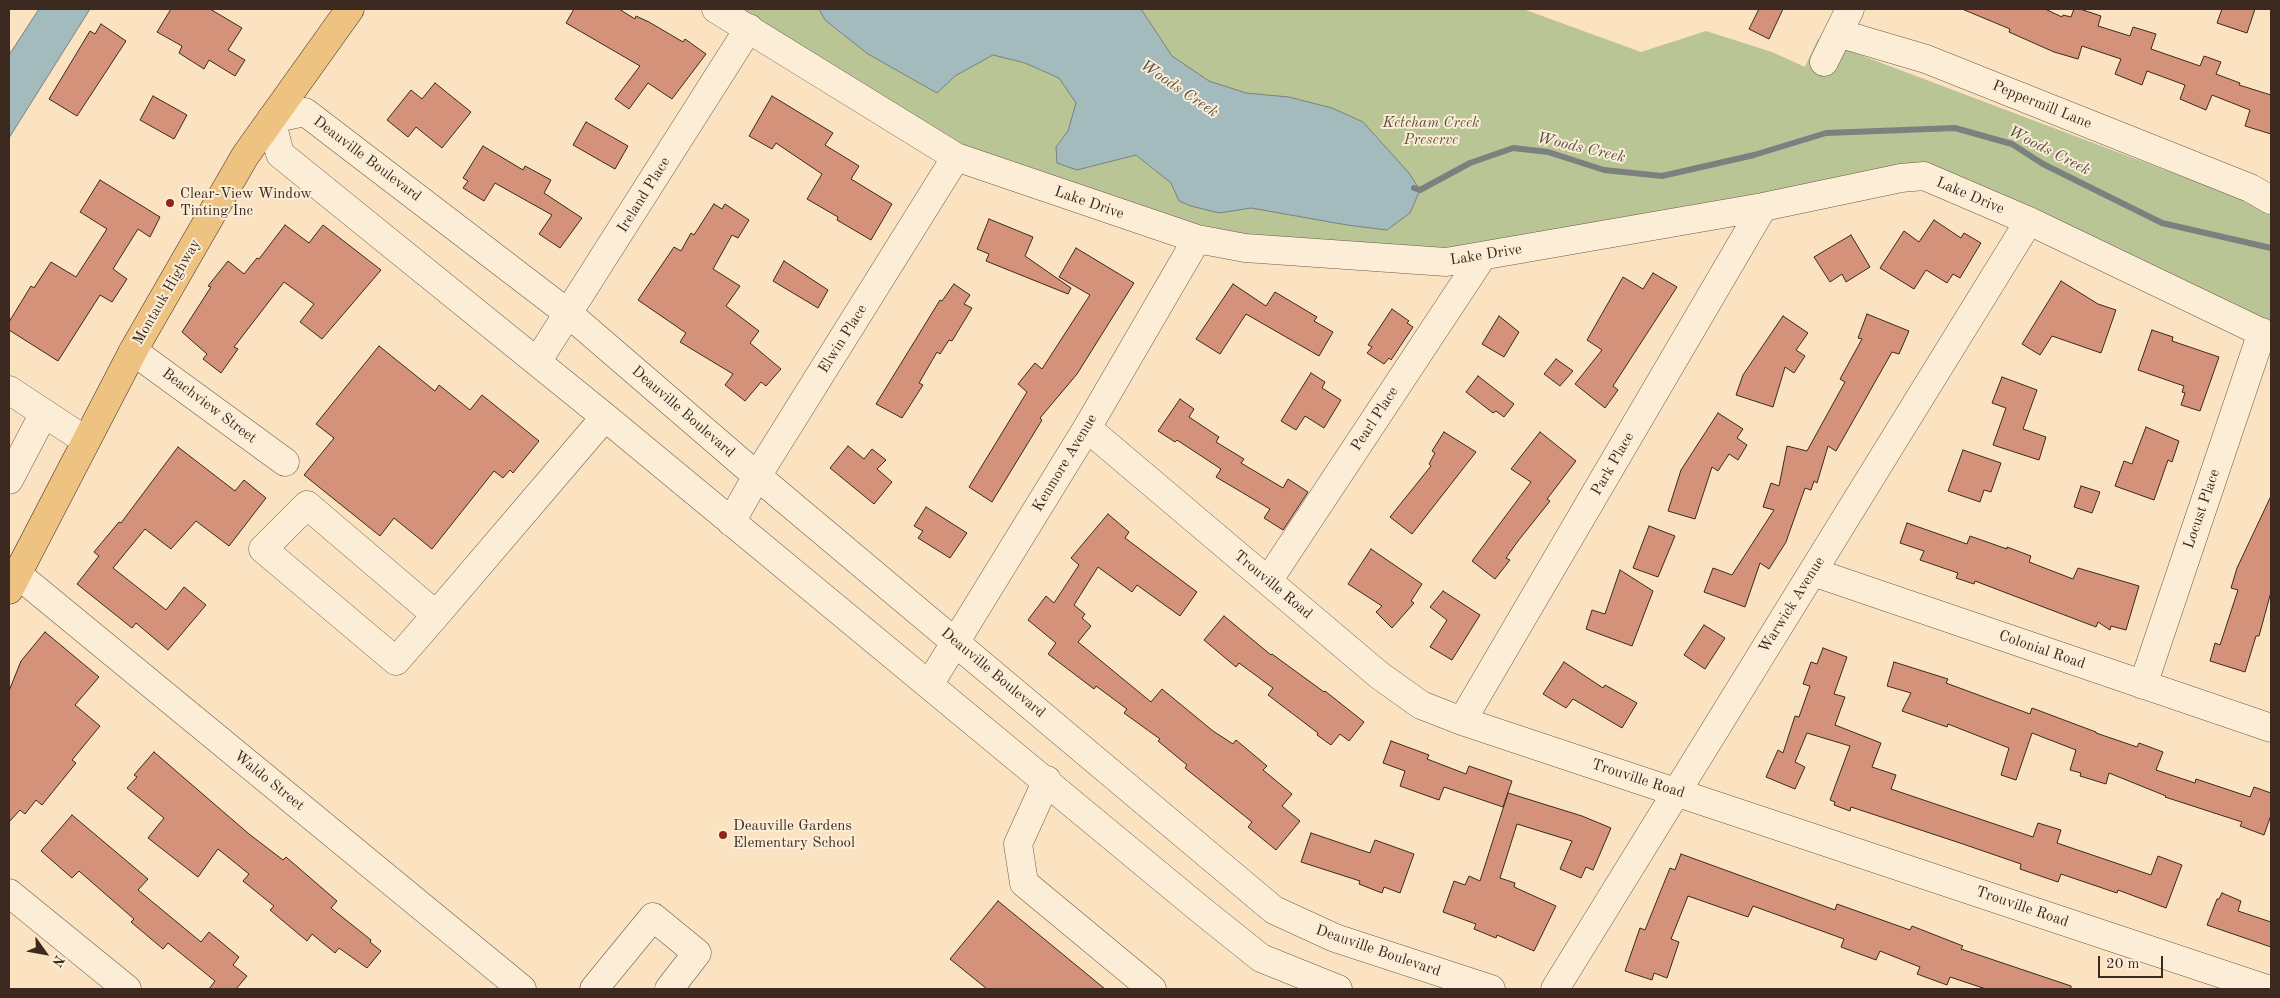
<!DOCTYPE html>
<html>
<head>
<meta charset="utf-8">
<style>
	body { margin:0 }
	#map { position:relative; width:2280px; height:998px; overflow:hidden; background:#fbe3c1; font-family:"Old Standard TT",serif }
	canvas { display:block }
	.frame { position:absolute; inset:0; border:10px solid #3c291f; pointer-events:none }
	.north { position:absolute; left:20px; top:928px; width:50px; height:50px; -webkit-text-stroke:4px #fcedd7; paint-order:stroke; rotate:122deg; font-size:14px; font-weight:700; line-height:20px; text-align:center; color:#3c291f }
	.north::after { content:''; display:block; margin:auto; width:18px; height:22px; background:#3c291f; clip-path:polygon(50% 0,100% 100%,50% 72%,0 100%) }
	.scale { position:absolute; left:2098px; top:956px; width:65px; height:22px; box-sizing:border-box; border:2px solid #3c291f; border-top:0; padding-left:6px; font-size:15px; line-height:18px; white-space:nowrap; color:#3c291f; -webkit-text-stroke:4px #fcedd7; paint-order:stroke }
</style>
</head>
<body>
<div id="map">
<canvas width="2280" height="998"></canvas>
<div class="frame"></div>
<div class="north">N</div>
<div class="scale">20 m</div>
</div>
<script>
const g = document.querySelector('canvas').getContext('2d');
g.lineJoin = 'round';
function paint(path, color) { g.fillStyle = color; g.fill(path, 'evenodd'); }
const poly = rows => new Path2D(rows.map(r => 'M' + r).join(''));
function stroke(path, color, width, dash) { g.strokeStyle = color; g.lineWidth = width; g.lineCap = dash ? 'butt' : 'round'; g.setLineDash(dash || []); g.stroke(path); }
function write(font, color, halo, rows, align = 'center') {
  g.font = font + ' "Old Standard TT",serif'; g.lineWidth = 4; g.setLineDash([]); g.textBaseline = 'middle'; g.strokeStyle = halo; g.fillStyle = color; for (const [text, x, y, turn = 0] of rows) {
    g.save(); g.translate(x, y); g.rotate((+turn || 0) * Math.PI / 180); g.textAlign = isNaN(turn) ? turn : align; if (halo) g.strokeText(text, 0, 0); g.fillText(text, 0, 0); g.restore();
  }
}
paint(poly([
	[730,9,1523,9,1641,52,1706,31,1772,52,1805,67,1818,39,2271,210,2271,329,1921,167,1438,256,1305,245,1176,223,955,149]
]), '#bac596');
const water = poly([
	[39,9,90,9,9,138,9,55,39,9],
	[819,9,1141,9,1172,56,1209,81,1246,93,1289,97,1332,108,1363,122,1409,173,1420,190,1410,213,1387,230,1347,225,1251,208,1219,213,1191,206,1179,201,1171,183,1136,155,1077,170,1057,163,1056,147,1068,131,1076,103,1059,78,1025,63,993,55,955,76,937,93,868,54,825,20,819,9]
]);
paint(water, '#a3bbbd');
stroke(water, '#7a817e', 1);
stroke(poly([
	[1414,188,1420,190,1470,163,1513,148,1548,152,1604,170,1662,176,1754,155,1826,133,1955,128,2012,144,2043,164,2162,223,2271,248]
]), '#7a817e', 6);
const building = poly([
	[171,9,210,9,242,28,228,50,245,60,235,76,209,60,204,69,179,53,182,46,157,32,171,9],
	[574,9,619,9,635,19,636,16,649,22,683,42,685,39,706,54,672,99,648,83,629,109,615,99,640,66,566,23,574,9],
	[1759,9,1783,9,1769,39,1749,29,1759,9],
	[1962,9,2045,9,2062,17,2063,15,2071,17,2074,9,2080,9,2101,16,2098,26,2130,36,2133,27,2156,34,2151,49,2200,66,2204,56,2221,62,2216,74,2240,83,2239,85,2271,95,2271,134,2245,126,2250,110,2212,95,2206,110,2180,99,2185,85,2147,71,2142,85,2115,74,2121,59,2082,46,2078,59,2054,52,2009,32,2010,29,1962,9],
	[2222,9,2255,9,2247,33,2217,23,2222,9],
	[101,24,126,41,77,116,49,99,90,31,95,34,101,24],
	[435,83,471,112,442,148,416,127,408,137,387,120,411,90,422,99,435,83],
	[153,96,187,115,174,139,140,120,153,96],
	[772,96,833,133,825,145,859,166,851,179,892,204,871,240,837,220,838,217,807,199,822,174,776,143,772,149,749,136,772,96],
	[586,122,628,146,615,169,573,145,586,122],
	[483,146,523,170,525,166,551,180,544,193,582,218,560,248,539,234,552,215,495,183,484,201,463,188,468,181,463,178,483,146],
	[100,180,160,217,150,237,138,229,113,269,127,279,112,302,100,295,58,361,9,330,9,322,31,286,34,288,51,262,76,277,107,229,80,212,100,180],
	[714,204,722,209,725,204,749,220,738,238,732,235,713,269,740,286,726,306,759,331,750,343,781,369,766,386,761,382,745,401,725,385,733,374,680,342,686,333,638,300,674,247,681,251,691,233,694,235,714,204],
	[989,219,1033,237,1025,256,1071,288,1068,294,986,261,989,254,977,249,989,219],
	[1934,220,1961,238,1964,233,1981,243,1960,278,1953,274,1947,283,1926,270,1914,289,1880,268,1904,231,1919,242,1934,220],
	[285,225,309,243,323,225,381,270,322,339,300,322,314,304,284,282,234,347,238,349,221,373,203,359,207,354,182,332,211,287,208,286,228,261,244,274,257,258,259,259,285,225],
	[1851,235,1870,267,1846,282,1842,274,1830,282,1814,257,1851,235],
	[1076,248,1134,283,1077,374,1040,418,1042,420,992,502,969,487,1027,392,1018,384,1035,363,1042,369,1090,295,1059,277,1076,248],
	[784,261,828,290,818,308,773,281,784,261],
	[1653,273,1677,287,1613,386,1618,390,1605,408,1575,384,1602,350,1587,340,1623,277,1643,289,1653,273],
	[2061,281,2098,304,2116,310,2101,353,2052,336,2040,355,2022,344,2061,281],
	[954,284,970,295,964,304,972,308,952,341,949,340,940,354,937,352,919,383,923,385,902,418,876,404,940,300,942,301,954,284],
	[1233,284,1266,306,1275,292,1317,317,1314,321,1333,332,1319,356,1246,314,1220,354,1196,339,1233,284],
	[1392,309,1409,321,1407,323,1413,327,1391,360,1389,358,1384,364,1367,353,1372,347,1368,345,1392,309],
	[1867,314,1909,331,1899,354,1892,352,1836,451,1828,446,1817,483,1814,481,1811,490,1805,488,1786,542,1769,569,1760,563,1745,607,1704,592,1713,568,1732,575,1774,510,1763,507,1771,483,1779,486,1787,446,1807,451,1845,382,1840,379,1862,339,1858,338,1867,314],
	[1499,316,1519,332,1504,357,1482,344,1499,316],
	[1783,316,1808,333,1796,350,1805,356,1794,373,1785,367,1773,407,1736,395,1743,375,1783,316],
	[2152,330,2173,337,2172,341,2219,357,2200,411,2181,405,2185,393,2182,392,2184,386,2138,370,2152,330],
	[379,346,435,391,439,385,470,410,482,395,539,441,513,473,510,470,503,478,494,471,432,549,394,518,380,536,304,475,334,438,316,424,379,346],
	[1556,359,1573,371,1560,386,1544,374,1556,359],
	[1311,373,1325,382,1322,388,1341,400,1324,428,1305,416,1296,430,1281,421,1311,373],
	[1478,376,1514,404,1504,417,1496,411,1493,413,1466,392,1478,376],
	[2002,377,2037,390,2023,429,2046,437,2039,460,1993,445,2006,408,1992,403,2002,377],
	[1180,399,1194,409,1189,417,1219,437,1216,442,1244,459,1241,463,1283,488,1288,479,1308,492,1283,530,1264,518,1270,509,1216,477,1221,469,1177,440,1175,442,1158,431,1180,399],
	[1718,413,1743,429,1737,438,1747,445,1738,460,1729,454,1718,471,1712,467,1695,519,1668,511,1681,470,1718,413],
	[2146,427,2179,441,2172,462,2168,460,2154,500,2115,486,2124,461,2132,464,2146,427],
	[1444,432,1476,452,1412,534,1390,517,1431,466,1429,464,1435,453,1432,451,1444,432],
	[1540,432,1576,461,1547,499,1550,501,1518,541,1506,558,1510,560,1495,579,1472,561,1531,482,1511,469,1540,432],
	[848,446,864,459,872,449,886,460,877,469,892,482,874,504,830,468,848,446],
	[178,447,235,491,244,480,266,498,229,546,196,521,171,549,145,529,113,568,166,610,184,587,206,605,168,650,136,623,132,628,77,584,99,556,94,552,119,522,121,523,178,447],
	[1963,450,2001,463,1991,492,1984,490,1980,502,1948,491,1963,450],
	[2081,486,2100,492,2092,513,2074,507,2081,486],
	[2271,496,2271,592,2259,636,2256,636,2245,672,2210,661,2215,643,2220,645,2238,590,2231,588,2237,568,2271,496],
	[926,507,967,533,950,558,918,538,923,531,914,526,926,507],
	[1108,514,1129,532,1125,538,1197,592,1180,616,1137,585,1132,592,1098,567,1074,605,1085,614,1082,618,1091,626,1078,642,1151,702,1162,689,1213,731,1233,744,1236,740,1267,766,1263,770,1292,794,1282,806,1300,821,1276,850,1248,827,1252,822,1185,768,1187,765,1158,741,1160,739,1124,713,1127,709,1096,686,1094,689,1048,654,1056,643,1028,620,1046,596,1054,603,1079,565,1071,558,1108,514],
	[1907,523,1967,544,1970,536,2007,549,2007,547,2031,556,2029,562,2073,579,2078,568,2139,586,2126,630,2111,626,2110,630,2098,622,2096,627,1975,581,1974,584,1956,578,1958,573,1920,560,1924,551,1900,543,1907,523],
	[1649,526,1675,536,1658,577,1633,568,1649,526],
	[1371,549,1422,584,1411,601,1414,603,1392,628,1376,612,1382,606,1348,584,1371,549],
	[1620,570,1653,591,1632,646,1586,629,1592,610,1605,614,1620,570],
	[1443,591,1480,615,1452,660,1430,647,1447,620,1430,607,1443,591],
	[1224,616,1271,655,1272,654,1324,692,1325,691,1364,722,1349,741,1340,734,1331,745,1317,735,1318,733,1268,695,1273,688,1239,663,1236,667,1204,640,1224,616],
	[1704,625,1725,638,1705,669,1684,655,1704,625],
	[45,632,99,677,75,705,100,726,72,760,76,763,42,805,36,800,25,814,20,810,9,822,9,691,21,661,45,632],
	[1823,648,1847,657,1834,694,1845,697,1835,725,1881,743,1872,767,1896,775,1891,789,2033,837,2038,823,2061,830,2057,843,2151,875,2158,856,2182,865,2166,908,2118,890,2117,893,2061,874,2058,882,2020,869,2021,864,1960,843,1851,807,1850,811,1834,805,1835,802,1830,800,1850,746,1807,733,1795,762,1805,767,1795,789,1766,777,1778,750,1783,753,1795,716,1799,717,1810,686,1803,684,1811,662,1817,664,1823,648],
	[1564,662,1603,688,1605,685,1637,703,1622,728,1573,699,1566,708,1543,694,1564,662],
	[1894,662,1948,679,1946,683,2030,714,2032,708,2096,732,2096,733,2137,747,2139,743,2163,752,2156,770,2195,783,2196,779,2250,797,2254,787,2271,793,2271,815,2264,835,2240,826,2242,822,2165,797,2166,796,2109,773,2106,784,2080,776,2081,773,2070,770,2076,750,2032,733,2016,780,2001,775,2009,748,1948,724,1947,727,1902,711,1911,693,1887,686,1894,662],
	[1391,741,1429,755,1427,759,1466,774,1469,766,1512,781,1503,807,1444,787,1439,800,1400,786,1405,771,1383,763,1391,741],
	[154,752,249,834,283,860,286,857,337,901,331,908,371,940,370,942,381,951,367,968,339,948,335,953,312,934,307,941,270,910,274,906,243,881,249,874,218,849,198,877,148,838,164,818,127,788,137,777,134,775,154,752],
	[1508,793,1582,816,1611,828,1593,870,1586,867,1581,878,1560,869,1572,841,1517,824,1500,878,1515,883,1514,887,1556,906,1534,951,1497,935,1496,938,1474,929,1476,924,1443,912,1454,881,1465,885,1469,876,1480,881,1508,793],
	[72,815,148,879,138,890,201,942,209,932,239,957,233,965,247,976,236,989,209,989,215,981,168,943,163,949,131,922,134,919,79,871,72,878,41,851,72,815],
	[1311,833,1370,853,1375,840,1414,854,1400,893,1384,887,1382,893,1359,884,1360,881,1301,862,1311,833],
	[1681,854,1835,910,1837,904,1910,930,1912,926,1963,946,1961,949,2071,986,2071,989,1986,989,1950,977,1947,985,1917,974,1920,967,1880,951,1876,960,1841,947,1844,939,1753,906,1748,917,1688,896,1671,939,1679,942,1667,978,1654,973,1652,980,1625,971,1640,928,1645,930,1670,868,1675,870,1681,854],
	[2222,893,2241,901,2238,911,2271,922,2271,947,2207,925,2217,899,2219,899,2222,893],
	[998,901,1105,989,987,989,950,959,998,901]
]);
paint(building, '#d4927a');
stroke(building, '#3c291f', 1);
const minor = poly([
	[716,9,956,157,1197,239,1245,248,1446,262,1763,207,1901,178,1924,176,2029,221,2271,337],
	[1838,33,1926,59,2250,188,2271,200],
	[1824,62,1850,9],
	[133,351,285,462],
	[537,362,749,28],
	[9,390,85,440],
	[1087,428,1379,675,1421,705,1462,721,2267,989],
	[9,480,44,413],
	[731,522,757,476,956,157],
	[1813,572,2271,728],
	[16,573,522,989],
	[1268,581,1482,257],
	[436,615,307,505,263,549,396,661,436,615,605,417],
	[929,685,1087,428,1197,239],
	[2143,685,2262,332],
	[1462,721,1763,207],
	[1047,780,1018,844,1024,883,1152,989],
	[9,893,127,989],
	[594,989,653,917,697,953,669,989],
	[1338,989,1261,958,1201,910,605,417,280,154,271,119,305,112,569,314,757,476,1274,910,1335,938,1491,989],
	[1555,989,2029,221]
]);
const major = poly([
	[9,590,133,351,245,156,350,9]
]);
stroke(minor, '#6c5848', 29);
stroke(major, '#3c291f', 29);
stroke(minor, '#fcedd7', 28);
stroke(major, '#eec280', 28);
for (const [x, y, r, color] of [
	[170,203,5,"#8f2418"],
	[723,835,5,"#8f2418"]
]) { const dot = new Path2D(); dot.arc(x, y, r, 0, 2 * Math.PI); g.fillStyle = color; g.fill(dot); stroke(dot, '#fcedd7', 2); }
write('15px', '#3c291f', '#fcedd7', [
	["Peppermill Lane",2042,105,22],
	["Deauville Boulevard",367,159,37],
	["Ireland Place",644,195,-58],
	["Lake Drive",1970,196,23],
	["Lake Drive",1089,203,19],
	["Lake Drive",1486,255,-9],
	["Montauk Highway",167,292,-60],
	["Elwin Place",843,339,-58],
	["Beachview Street",209,406,37],
	["Deauville Boulevard",683,412,41],
	["Pearl Place",1375,419,-57],
	["Kenmore Avenue",1065,463,-59],
	["Park Place",1613,464,-60],
	["Locust Place",2202,509,-71],
	["Trouville Road",1273,585,40],
	["Warwick Avenue",1792,605,-58],
	["Colonial Road",2042,650,19],
	["Deauville Boulevard",993,673,40],
	["Trouville Road",1638,779,18],
	["Waldo Street",269,781,39],
	["Trouville Road",2022,907,19],
	["Deauville Boulevard",1378,951,19]
]);
write('italic 15px', '#5c503d', '#fcedd7', [
	["Ketcham Creek",1431,123],
	["Preserve",1431,140]
]);
write('15px', '#3c291f', '#fcedd7', [
	["Clear-View Window",180,194],
	["Tinting Inc",180,211],
	["Deauville Gardens",733,826],
	["Elementary School",733,843]
], 'left');
write('italic 16px', '#564e46', '#fcedd7', [
	["Woods Creek",1179,89,34],
	["Woods Creek",1581,148,13],
	["Woods Creek",2049,151,27]
]);
</script>
</body>
</html>
